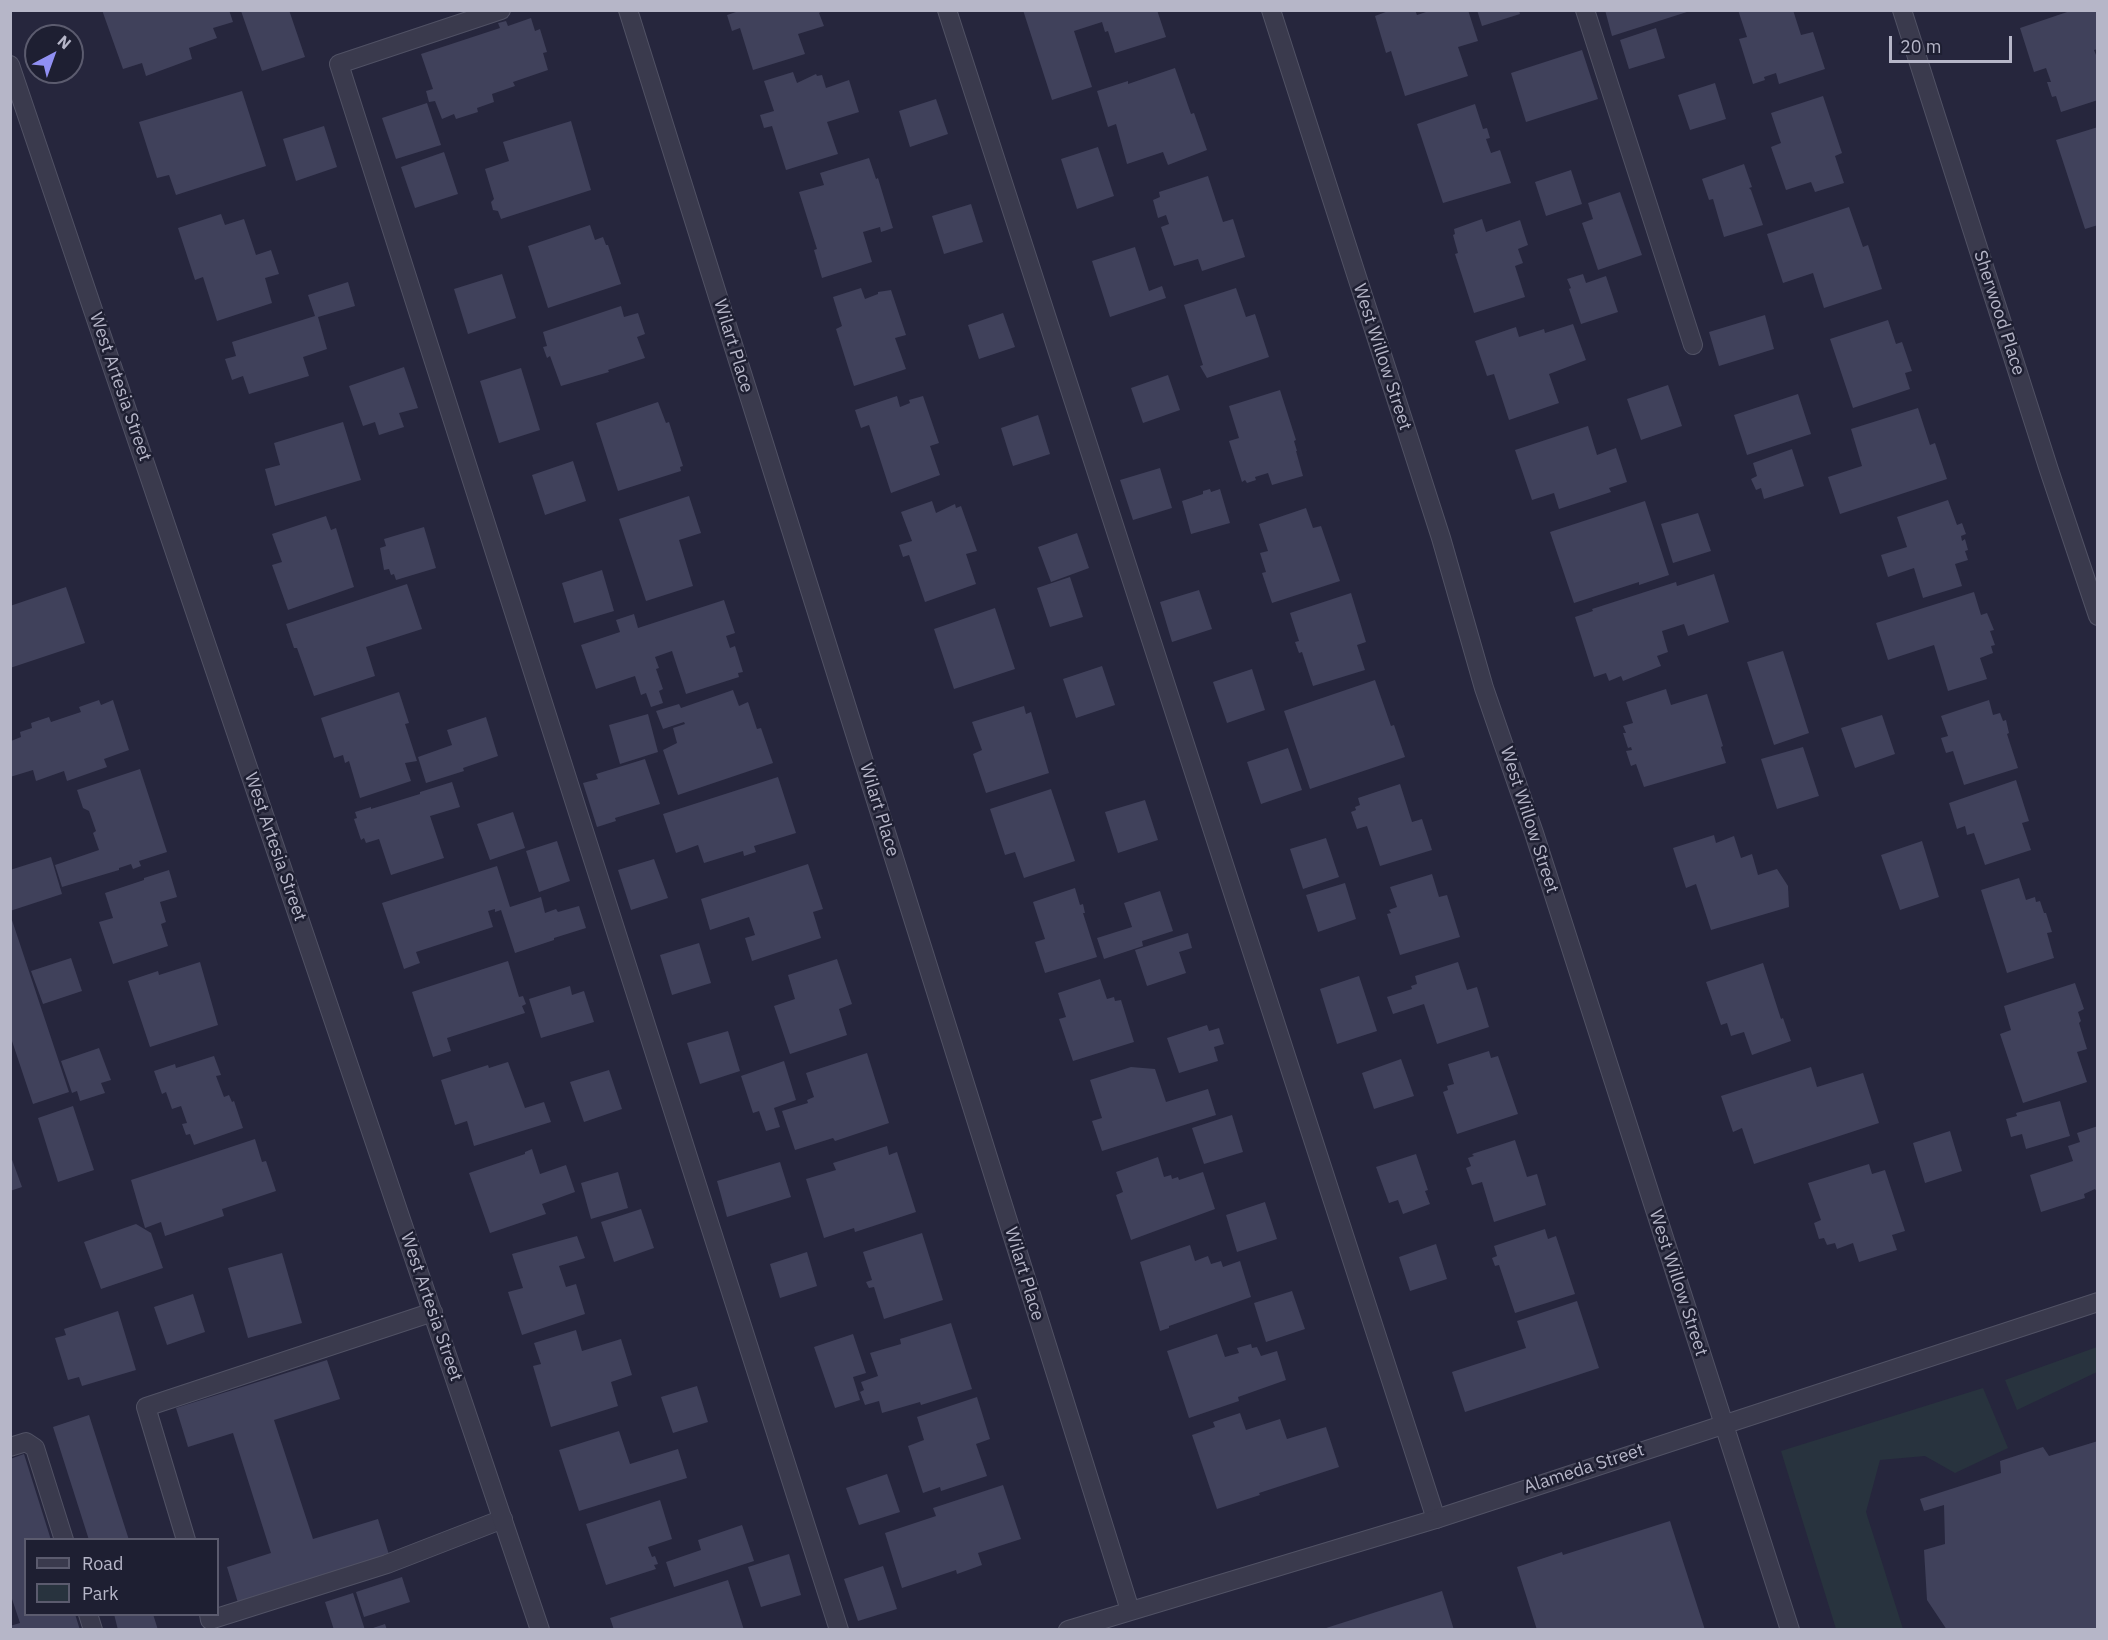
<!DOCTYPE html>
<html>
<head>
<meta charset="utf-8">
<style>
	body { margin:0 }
	#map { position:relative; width:2108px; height:1640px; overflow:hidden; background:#26263d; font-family:"IBM Plex Sans",sans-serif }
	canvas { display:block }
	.frame { position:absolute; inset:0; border:12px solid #b6b6c8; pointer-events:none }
	.legend { position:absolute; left:24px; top:1538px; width:195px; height:78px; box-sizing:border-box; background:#1e1f32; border:2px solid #5b5b6e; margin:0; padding:8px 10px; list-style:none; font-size:18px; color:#b6b6c8 }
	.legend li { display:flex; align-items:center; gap:12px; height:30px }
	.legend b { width:30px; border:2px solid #5b5b6e }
	.north { position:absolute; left:24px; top:24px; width:60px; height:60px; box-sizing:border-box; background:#1e1f32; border:2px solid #5b5b6e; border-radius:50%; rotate:41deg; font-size:16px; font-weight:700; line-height:24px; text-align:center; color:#b6b6c8 }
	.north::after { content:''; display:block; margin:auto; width:21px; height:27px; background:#9190f3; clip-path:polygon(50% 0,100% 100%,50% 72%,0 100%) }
	.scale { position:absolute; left:1889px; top:36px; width:123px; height:27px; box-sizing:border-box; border:3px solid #b6b6c8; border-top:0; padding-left:8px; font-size:18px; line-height:21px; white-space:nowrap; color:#b6b6c8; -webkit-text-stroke:4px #1e1f32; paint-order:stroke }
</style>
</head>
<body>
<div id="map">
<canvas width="2108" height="1640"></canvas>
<div class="frame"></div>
<ul class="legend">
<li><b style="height:8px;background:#3a3a4d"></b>Road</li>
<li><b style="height:16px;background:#28333e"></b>Park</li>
</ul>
<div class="north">N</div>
<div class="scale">20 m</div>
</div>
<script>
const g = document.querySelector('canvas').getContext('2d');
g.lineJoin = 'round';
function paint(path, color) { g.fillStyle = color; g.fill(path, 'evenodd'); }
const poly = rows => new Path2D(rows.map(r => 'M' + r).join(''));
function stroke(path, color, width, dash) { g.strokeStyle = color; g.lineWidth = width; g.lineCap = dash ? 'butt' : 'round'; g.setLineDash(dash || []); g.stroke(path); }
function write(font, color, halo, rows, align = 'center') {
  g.font = font + ' "IBM Plex Sans",sans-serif'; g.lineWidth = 5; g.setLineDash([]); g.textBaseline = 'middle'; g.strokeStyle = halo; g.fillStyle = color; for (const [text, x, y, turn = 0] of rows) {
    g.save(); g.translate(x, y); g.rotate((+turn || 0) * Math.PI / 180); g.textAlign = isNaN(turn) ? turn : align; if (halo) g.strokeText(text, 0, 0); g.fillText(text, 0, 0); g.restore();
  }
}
paint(poly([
	[2097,1347,2097,1372,2017,1410,2005,1380],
	[1983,1388,2008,1448,1955,1473,1925,1456,1880,1460,1866,1512,1903,1629,1836,1629,1781,1451]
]), '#28333e');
paint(poly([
	[102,10,229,10,233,22,213,28,217,38,189,48,192,59,146,76,142,63,123,69],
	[289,10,305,57,262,71,241,11],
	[742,10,824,10,819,13,824,26,798,34,805,54,753,70,740,28,732,31,727,15],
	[1023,10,1157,10,1166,37,1115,53,1108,31,1105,32,1102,22,1074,31,1092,87,1052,100],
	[1391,10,1415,10,1417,15,1432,10,1468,10,1478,41,1458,47,1468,76,1405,96,1391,51,1386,53,1375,16],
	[1477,10,1519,10,1520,14,1482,26],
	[1605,10,1690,10,1690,11,1612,36],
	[1738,10,1793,10,1801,35,1813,32,1825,69,1779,84,1776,73,1764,77,1765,80,1753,84,1739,39,1747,37],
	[2073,10,2098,10,2098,49,2094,50,2098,60,2098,100,2061,112,2056,96,2052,97,2047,82,2051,82,2046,68,2034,72,2020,28],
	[531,18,535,31,540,29,547,52,543,53,548,70,513,82,515,86,492,94,494,102,477,108,478,112,456,119,454,114,442,119,435,101,429,102,426,91,433,89,421,54,500,28,498,23,506,21,508,26],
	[1656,28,1665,58,1629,69,1620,40],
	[1582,50,1598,99,1526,122,1511,73],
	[1175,68,1191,114,1194,113,1207,150,1168,165,1163,152,1127,164,1116,124,1108,127,1097,91,1128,81,1128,84],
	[793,72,797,83,816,74,817,76,822,75,826,88,849,80,859,112,827,122,838,154,786,170,772,126,764,128,760,115,774,111,764,81],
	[1715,83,1726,119,1690,130,1678,95],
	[242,91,266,166,176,195,169,175,157,178,139,122],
	[1823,96,1842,153,1835,156,1844,183,1815,192,1811,182,1786,190,1771,147,1781,143,1771,113],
	[936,99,948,134,910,147,899,111],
	[427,103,441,145,396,159,382,118],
	[1475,104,1483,129,1487,128,1490,138,1486,139,1491,153,1500,150,1511,183,1443,203,1417,124],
	[571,121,591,190,501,219,498,211,493,210,491,202,494,199,485,169,509,161,503,142],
	[324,126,337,167,296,181,283,139],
	[2098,127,2098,225,2085,229,2056,140],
	[1098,147,1114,196,1077,209,1061,159],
	[444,152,458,194,415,208,401,167],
	[869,158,876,179,878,178,893,228,881,232,880,227,863,232,872,262,822,278,814,250,817,249,799,192,824,185,820,173],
	[1744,164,1752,187,1749,188,1751,190,1763,225,1724,237,1713,199,1709,200,1702,179],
	[1571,170,1582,204,1546,216,1535,182],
	[1208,176,1223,222,1233,219,1245,257,1202,271,1198,259,1174,266,1161,227,1169,224,1166,215,1158,218,1153,200,1160,197,1159,192],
	[1620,192,1642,255,1598,270,1582,223,1593,219,1588,203],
	[971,204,983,242,944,254,932,216],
	[1849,207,1863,247,1868,245,1882,289,1824,308,1813,273,1783,283,1767,234],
	[221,214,225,225,244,219,256,255,271,250,279,274,265,278,272,303,217,321,203,277,195,280,178,228],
	[1482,219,1486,232,1520,220,1528,245,1518,249,1523,263,1515,266,1525,297,1474,313,1455,254,1458,253,1453,235,1455,234,1454,229],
	[590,225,595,240,603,237,606,245,608,245,621,284,548,308,528,246],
	[1135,247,1149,291,1162,286,1166,298,1110,317,1092,261],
	[502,274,516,318,468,334,454,289],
	[1583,274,1586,283,1606,276,1618,312,1581,324,1569,289,1571,288,1567,279],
	[348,282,355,306,318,317,327,349,303,357,309,376,249,394,243,376,232,380,225,359,236,356,232,342,315,316,308,295],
	[861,288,865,299,878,294,878,292,891,290,906,335,895,338,906,369,854,386,836,329,842,326,833,297],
	[1236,288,1246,317,1255,314,1269,357,1207,378,1200,366,1203,365,1184,305],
	[621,306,624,317,638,313,645,334,637,337,645,358,608,370,609,372,561,386,550,356,547,358,543,347,547,346,543,332],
	[1003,313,1015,347,979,359,968,325],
	[1765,315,1774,349,1719,366,1709,332],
	[1888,320,1896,344,1902,342,1912,371,1905,373,1910,389,1853,408,1830,339],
	[1573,324,1586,360,1549,374,1559,403,1509,420,1494,374,1487,376,1475,341,1516,327,1519,337,1544,329,1545,333],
	[404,367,418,408,399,413,404,427,379,435,375,422,363,426,349,386],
	[521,368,540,430,499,443,480,381],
	[1168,375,1180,410,1143,423,1131,388],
	[1668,385,1682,426,1641,440,1627,399],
	[1280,390,1296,440,1294,441,1297,451,1296,451,1303,476,1272,485,1268,473,1255,477,1256,480,1247,483,1245,480,1242,482,1229,441,1239,438,1229,406],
	[1798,394,1811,434,1747,455,1734,415],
	[897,396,900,407,910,403,909,400,923,396,939,443,930,446,940,475,891,493,869,425,861,428,855,410],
	[658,402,666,423,669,422,683,466,680,467,681,471,618,491,596,423],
	[1918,408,1930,445,1935,443,1947,479,1840,514,1828,477,1862,466,1851,429],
	[1038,415,1050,454,1013,466,1001,428],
	[343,422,361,480,275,506,265,469,280,465,274,443],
	[1588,426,1597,455,1616,448,1627,482,1609,488,1611,492,1559,509,1554,493,1532,500,1515,450],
	[1792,449,1804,486,1764,499,1761,488,1756,490,1751,479,1757,476,1753,463],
	[573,461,586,501,545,515,532,475],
	[1160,468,1172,508,1133,520,1120,480],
	[1210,489,1211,492,1220,489,1230,523,1191,534,1182,501,1203,494,1203,491],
	[689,496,701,533,679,540,693,586,646,601,619,519],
	[1948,500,1957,525,1962,523,1966,534,1961,536,1962,541,1965,539,1968,550,1965,551,1968,560,1955,564,1962,586,1923,598,1914,568,1888,577,1881,555,1907,547,1897,517],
	[932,501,936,513,955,504,956,508,961,506,977,551,966,554,976,584,925,602,909,555,903,557,899,545,912,541,901,512],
	[1645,501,1669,575,1639,585,1639,582,1574,603,1550,532],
	[1306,508,1313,528,1321,526,1340,581,1272,603,1262,573,1266,572,1260,553,1268,551,1259,524],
	[1698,513,1711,551,1673,563,1661,524],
	[326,516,331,530,336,528,354,587,288,610,272,565,282,562,272,534],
	[424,527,436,568,396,580,394,574,391,575,389,569,384,570,380,548,386,546,384,539],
	[1077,533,1089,568,1051,582,1038,547],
	[602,570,614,611,574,623,562,583],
	[1714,574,1729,622,1688,636,1684,624,1662,631,1668,652,1657,656,1661,666,1623,681,1621,676,1609,681,1606,673,1594,677,1575,617,1593,611,1592,609,1676,582,1677,586],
	[1070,577,1083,617,1050,627,1037,588],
	[407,584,422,629,366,647,375,676,314,696,297,648,294,648,286,624],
	[66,587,85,643,10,668,10,606],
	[1199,590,1212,629,1172,642,1160,602],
	[1974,592,1981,615,1987,613,1994,630,1990,631,1995,645,1991,646,1993,653,1980,658,1987,679,1948,691,1934,645,1888,660,1876,623],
	[1351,593,1366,642,1357,645,1365,670,1313,686,1302,652,1299,653,1295,642,1299,641,1290,613],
	[724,600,735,633,726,636,730,648,735,646,743,672,738,673,739,677,686,694,672,651,655,657,659,668,656,669,663,689,659,691,663,703,651,707,646,693,641,695,635,676,596,689,581,645,620,632,616,620,634,614,638,628],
	[995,608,1015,669,954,689,934,629],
	[1783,651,1809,733,1774,745,1747,662],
	[1102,666,1115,705,1076,718,1063,679],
	[1252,669,1265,710,1227,723,1213,682],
	[1375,680,1391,726,1394,725,1405,757,1310,789,1284,711],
	[1666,689,1671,705,1707,694,1723,746,1721,747,1726,763,1644,787,1636,764,1631,766,1626,751,1632,750,1631,747,1628,748,1623,733,1626,733,1623,726,1633,723,1626,702],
	[733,690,739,706,748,702,757,729,761,728,773,763,678,795,663,750,677,743,673,728,685,724,684,722,663,729,656,711,679,704,681,708],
	[399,692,409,723,405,724,417,761,405,763,411,781,360,798,349,761,345,763,343,755,334,758,321,718],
	[99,700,101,705,113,700,129,750,104,759,107,767,67,781,64,771,36,781,33,770,10,777,11,741,21,737,20,732,32,728,31,723,49,717,51,722,81,712,79,707],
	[1989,700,1993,715,2000,713,2003,721,2006,720,2009,733,2007,734,2018,768,1964,785,1953,751,1946,753,1941,738,1948,736,1941,716],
	[1024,706,1026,714,1031,712,1049,773,986,793,973,754,982,750,972,722],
	[648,714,658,752,620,764,609,725],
	[1882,715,1895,754,1855,768,1841,728],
	[486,717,498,756,463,768,464,771,426,783,418,757,452,745,447,730],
	[1803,747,1819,796,1777,809,1761,759],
	[1288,748,1302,790,1261,804,1247,762],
	[645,759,660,804,615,818,616,821,597,827,583,783,598,779,596,774],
	[140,769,167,852,139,861,141,866,133,869,131,864,119,868,119,870,62,887,55,865,99,850,93,833,96,831,89,811,83,808,77,790],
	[778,777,796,833,754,846,756,852,744,856,743,851,704,863,698,845,676,853,663,814],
	[2016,780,2029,821,2022,823,2031,850,1985,865,1974,833,1967,835,1965,826,1957,829,1949,803],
	[452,782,460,807,430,816,444,858,391,875,379,839,366,843,364,838,361,840,354,819,357,818,355,812,371,807,371,809,420,794,420,792],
	[1400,784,1412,822,1422,819,1432,850,1380,866,1367,826,1357,829,1351,812,1356,810,1355,807,1360,805,1358,798],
	[1051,789,1075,861,1024,878,1015,852,1005,855,990,809],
	[1145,800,1158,840,1118,853,1105,812],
	[513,812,525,848,490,860,477,824],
	[1714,835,1716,843,1734,836,1741,858,1752,854,1758,875,1777,869,1788,886,1789,907,1711,930,1696,884,1686,888,1673,848],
	[1326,838,1339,877,1303,889,1290,849],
	[557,841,570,881,539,892,526,851],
	[1922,841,1939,897,1900,910,1881,855],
	[51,857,62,894,10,911,10,870],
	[654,859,668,898,631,910,618,870],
	[808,864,823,909,813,912,821,938,752,961,745,938,755,935,749,917,710,930,701,899],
	[497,866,510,907,541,897,545,913,556,909,558,912,579,906,586,928,554,938,554,940,515,953,501,910,495,912,495,909,488,911,493,927,416,952,420,963,404,969,382,903],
	[169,870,177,897,160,902,166,922,161,924,168,946,113,964,99,922,113,918,105,893,144,880,144,878],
	[1432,874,1439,897,1447,895,1460,937,1400,955,1387,914,1391,913,1389,910,1397,907,1390,887],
	[2019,878,2026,900,2035,897,2036,902,2040,901,2044,913,2046,913,2052,932,2047,933,2054,958,2007,973,1981,890],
	[1345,883,1356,919,1318,932,1306,895],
	[1075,888,1080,905,1083,904,1085,913,1083,913,1097,957,1045,973,1035,942,1045,939,1033,902],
	[1160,891,1173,931,1142,941,1143,946,1104,959,1097,938,1132,927,1124,903],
	[10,914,69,1092,33,1104,10,1035],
	[1188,933,1192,948,1179,952,1186,973,1147,986,1135,950],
	[699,943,711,983,672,995,660,955],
	[71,958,82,991,43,1004,31,971],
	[837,959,852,1004,839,1009,847,1035,790,1054,774,1006,795,999,788,975],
	[508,961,519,997,523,996,526,1004,522,1006,525,1013,447,1038,451,1051,433,1057,412,992],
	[200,962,218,1025,150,1047,128,981,158,971,159,975],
	[1458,962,1467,990,1477,987,1489,1027,1437,1044,1424,1004,1393,1014,1387,997,1412,989,1411,986,1417,984,1415,976],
	[1763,963,1781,1019,1783,1018,1791,1041,1752,1055,1744,1032,1731,1036,1727,1023,1721,1025,1706,982],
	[1359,976,1377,1031,1337,1044,1320,989],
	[1100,979,1107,999,1114,997,1115,1001,1121,1000,1134,1042,1073,1061,1059,1019,1066,1017,1058,993],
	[2075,983,2084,1009,2078,1012,2081,1021,2079,1023,2087,1049,2077,1052,2087,1082,2023,1103,2000,1034,2011,1030,2004,1006],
	[570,986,572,995,584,991,594,1022,541,1038,529,999],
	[1207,1025,1209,1031,1219,1028,1224,1044,1214,1047,1218,1061,1179,1073,1167,1038],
	[728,1031,740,1071,700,1084,687,1043],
	[99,1048,111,1080,101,1083,105,1093,80,1101,77,1091,72,1093,61,1061],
	[1489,1051,1491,1058,1498,1056,1518,1114,1457,1134,1443,1092,1448,1090,1447,1086,1454,1084,1448,1064],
	[867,1053,889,1123,835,1141,833,1138,795,1150,782,1111,808,1103,807,1100,814,1097,806,1073],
	[214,1056,221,1075,216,1076,224,1097,229,1095,232,1102,234,1101,243,1128,194,1145,190,1134,186,1135,182,1124,187,1123,181,1106,172,1109,166,1092,162,1094,154,1071,175,1064,176,1068],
	[1401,1059,1414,1096,1374,1109,1362,1073],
	[784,1061,796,1100,774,1108,780,1127,766,1131,759,1111,753,1113,741,1076],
	[508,1062,525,1108,544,1102,551,1122,474,1146,467,1121,455,1125,441,1080,488,1065,489,1068],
	[1131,1067,1155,1069,1166,1102,1208,1089,1216,1115,1102,1151,1092,1121,1102,1118,1090,1080],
	[1811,1067,1817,1087,1863,1073,1879,1123,1754,1164,1742,1128,1733,1132,1721,1096],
	[609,1070,622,1109,584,1122,570,1082],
	[2060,1101,2070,1136,2026,1149,2022,1134,2011,1137,2006,1119,2017,1116,2016,1113],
	[73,1106,94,1170,58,1182,38,1118],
	[1232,1115,1243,1152,1204,1164,1192,1128],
	[2098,1126,2098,1194,2095,1189,2084,1194,2085,1198,2041,1212,2030,1175,2073,1161,2068,1146,2080,1142,2077,1133],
	[1950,1131,1962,1171,1925,1183,1913,1143],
	[255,1139,262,1162,266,1161,276,1191,222,1209,224,1216,165,1236,161,1222,145,1228,131,1180],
	[1515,1140,1527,1177,1537,1174,1546,1205,1494,1222,1482,1182,1472,1185,1466,1168,1471,1166,1468,1158,1474,1156,1472,1154],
	[887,1146,889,1155,897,1152,916,1212,855,1232,854,1228,824,1238,806,1179,836,1170,833,1163],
	[532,1149,540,1174,566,1165,575,1192,542,1204,546,1214,490,1233,469,1173,525,1154,525,1152],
	[10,1154,22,1187,10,1191],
	[1416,1154,1428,1190,1425,1191,1430,1204,1403,1214,1398,1200,1389,1203,1376,1167],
	[1158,1157,1164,1177,1171,1175,1172,1179,1178,1177,1179,1180,1203,1172,1215,1209,1131,1240,1116,1195,1123,1192,1116,1172],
	[780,1162,791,1197,727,1217,717,1181],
	[1869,1164,1872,1174,1885,1170,1905,1231,1892,1235,1897,1250,1859,1262,1853,1243,1837,1249,1835,1243,1827,1245,1824,1238,1819,1239,1814,1223,1821,1220,1808,1183],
	[618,1172,628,1208,591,1219,581,1183],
	[1265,1202,1277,1239,1237,1252,1226,1215],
	[641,1209,654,1248,614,1262,601,1222],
	[136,1224,151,1233,163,1268,101,1289,84,1242],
	[1545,1229,1548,1239,1556,1236,1575,1294,1515,1313,1499,1265,1495,1266,1492,1258,1497,1256,1494,1246],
	[922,1233,943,1300,884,1319,874,1287,869,1288,866,1282,872,1280,863,1252],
	[577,1236,585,1258,559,1266,566,1287,576,1284,585,1314,522,1335,508,1292,523,1288,512,1254],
	[1436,1244,1447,1279,1410,1291,1399,1257],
	[1190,1245,1195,1261,1208,1256,1211,1264,1221,1261,1223,1267,1240,1261,1251,1297,1169,1326,1169,1328,1160,1331,1140,1262],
	[807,1252,817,1286,780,1298,770,1264],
	[282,1253,302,1323,248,1338,228,1268],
	[1292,1291,1305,1329,1266,1342,1254,1303],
	[193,1294,205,1332,167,1345,154,1307],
	[1577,1301,1599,1368,1465,1412,1452,1372,1526,1348,1517,1321],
	[118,1311,136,1370,82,1386,79,1377,68,1380,55,1338,66,1335,64,1329],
	[951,1323,972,1389,921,1405,920,1402,882,1413,879,1401,865,1405,860,1392,864,1390,861,1382,878,1376,870,1353,901,1344,900,1339],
	[576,1330,582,1351,621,1339,632,1375,611,1382,618,1406,551,1427,533,1366,541,1364,534,1343],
	[853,1334,866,1373,853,1377,860,1400,835,1408,814,1347],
	[1217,1334,1225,1357,1239,1353,1237,1348,1251,1344,1252,1348,1257,1347,1261,1356,1277,1351,1286,1380,1238,1397,1239,1401,1189,1418,1167,1351],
	[327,1360,340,1399,274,1420,313,1539,378,1519,390,1558,239,1606,227,1567,271,1553,233,1433,188,1447,176,1408],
	[697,1386,708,1422,673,1433,661,1397],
	[977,1397,990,1439,976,1444,987,1476,941,1491,940,1487,923,1493,908,1446,924,1440,917,1417],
	[1240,1413,1246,1430,1280,1419,1287,1439,1326,1427,1339,1467,1259,1493,1260,1495,1217,1509,1192,1435,1215,1427,1213,1422],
	[89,1415,129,1540,89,1540,53,1427],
	[619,1431,630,1464,678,1449,687,1478,579,1511,559,1450],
	[2098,1441,2098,1630,1947,1630,1927,1600,1924,1550,1945,1544,1944,1505,1924,1511,1920,1499,2001,1473,2000,1461,2043,1447,2049,1456],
	[24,1454,51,1540,26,1540,26,1614,75,1614,80,1630,10,1630,10,1626,20,1623,10,1593,10,1459],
	[887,1474,900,1512,859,1525,846,1488],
	[1003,1485,1021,1539,978,1553,982,1565,957,1574,956,1570,902,1588,885,1533,936,1516,933,1508],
	[660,1500,672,1539,648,1547,652,1557,655,1556,658,1564,654,1565,656,1569,606,1585,586,1524],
	[1670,1521,1705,1630,1537,1630,1517,1567,1562,1552,1563,1555],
	[742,1525,754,1561,674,1587,666,1562,701,1550,698,1540],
	[789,1554,801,1595,761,1607,748,1567],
	[883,1566,897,1609,858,1621,844,1579],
	[402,1577,410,1602,364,1617,356,1592],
	[728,1580,744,1630,614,1630,610,1618],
	[1442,1591,1454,1630,1323,1630,1323,1629],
	[353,1593,365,1630,334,1630,325,1602],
	[114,1614,153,1614,158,1630,118,1630],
	[385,1624,387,1630,370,1630,370,1629]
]), '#40415b');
const lane = poly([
	[501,10,339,64,839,1630],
	[947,10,1436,1519],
	[1585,10,1693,345],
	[10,1447,26,1442,35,1448,64,1540],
	[186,1540,146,1407,433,1312],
	[88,1614,93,1630],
	[209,1614,210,1620,387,1564,503,1519]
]);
const street = poly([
	[628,10,1130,1610],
	[1271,10,1441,538,1484,688,1534,833,1790,1630],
	[1902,10,2049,470,2098,616],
	[10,65,540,1630],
	[1068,1630,1436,1519,2098,1302]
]);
stroke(lane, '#515265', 20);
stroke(street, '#515265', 20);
stroke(lane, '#3a3a4d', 18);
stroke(street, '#3a3a4d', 18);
write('18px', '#b6b6c8', '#1e1f32', [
	["Sherwood Place",1999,313,72],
	["Wilart Place",733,346,73],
	["West Willow Street",1382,357,72],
	["West Artesia Street",120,387,71],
	["Wilart Place",879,810,73],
	["West Willow Street",1529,820,72],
	["West Artesia Street",275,847,71],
	["Wilart Place",1024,1274,73],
	["West Willow Street",1678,1283,72],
	["West Artesia Street",431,1307,71],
	["Alameda Street",1584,1469,-18]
]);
</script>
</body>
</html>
